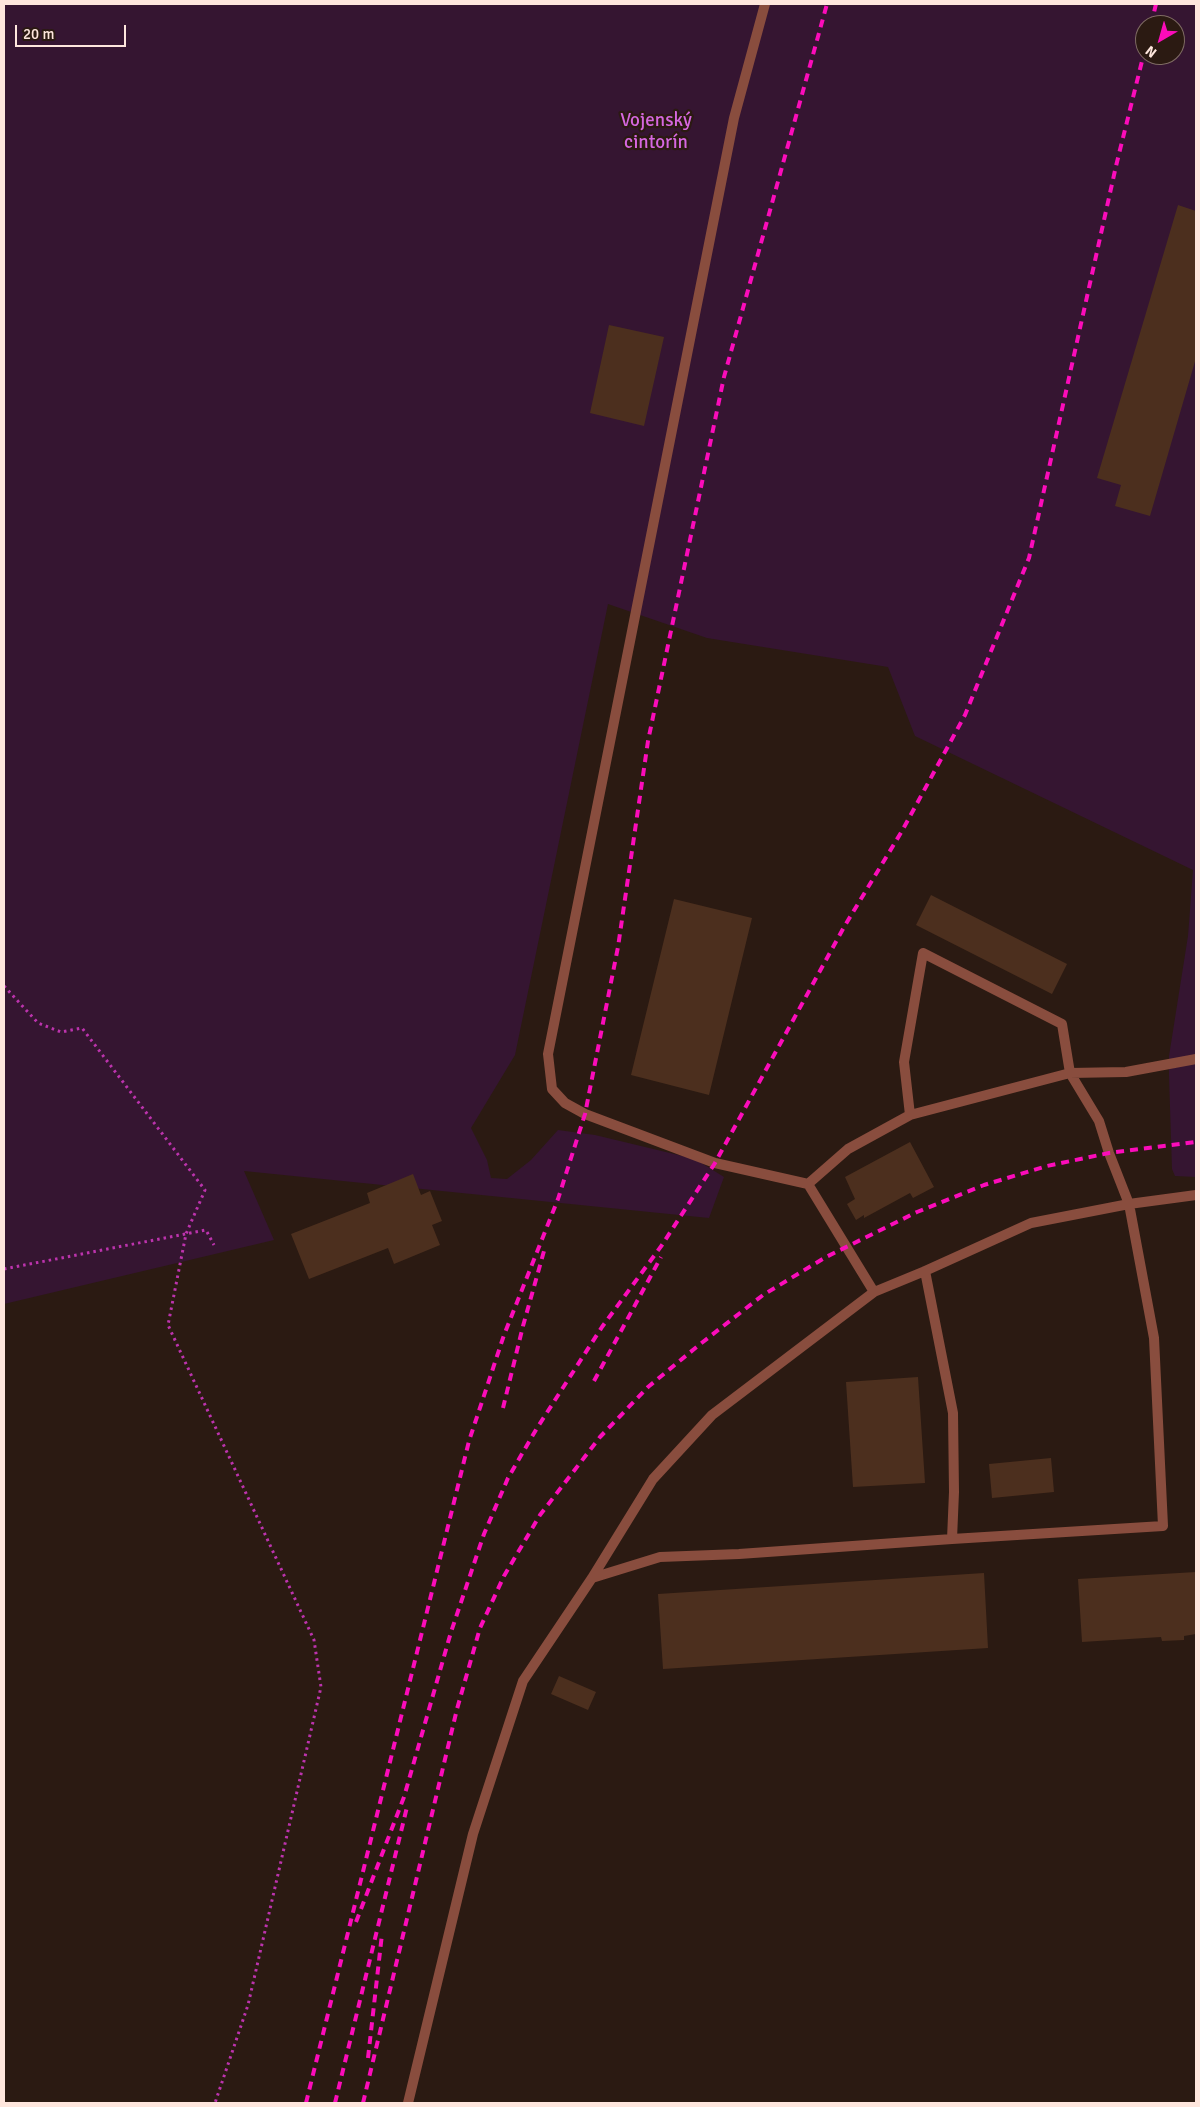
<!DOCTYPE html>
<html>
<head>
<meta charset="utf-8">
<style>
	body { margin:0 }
	#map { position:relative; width:1200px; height:2107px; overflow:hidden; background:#2b1a12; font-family:Signika,sans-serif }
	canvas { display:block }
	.frame { position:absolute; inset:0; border:5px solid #fee6dd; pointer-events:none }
	.north { position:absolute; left:1135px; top:15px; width:50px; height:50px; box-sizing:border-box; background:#2b1a12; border:1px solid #7f6c63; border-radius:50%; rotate:218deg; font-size:14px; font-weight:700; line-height:20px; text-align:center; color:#fee6dd }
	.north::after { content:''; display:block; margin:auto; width:18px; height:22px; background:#fb0cba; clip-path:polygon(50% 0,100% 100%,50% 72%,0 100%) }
	.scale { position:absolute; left:15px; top:25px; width:111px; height:22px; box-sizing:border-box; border:2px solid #fee6dd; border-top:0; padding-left:6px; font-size:15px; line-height:18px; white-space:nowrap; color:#fee6dd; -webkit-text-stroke:4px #2b1a12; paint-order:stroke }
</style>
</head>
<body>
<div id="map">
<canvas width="1200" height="2107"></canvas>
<div class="frame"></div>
<div class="north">N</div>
<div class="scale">20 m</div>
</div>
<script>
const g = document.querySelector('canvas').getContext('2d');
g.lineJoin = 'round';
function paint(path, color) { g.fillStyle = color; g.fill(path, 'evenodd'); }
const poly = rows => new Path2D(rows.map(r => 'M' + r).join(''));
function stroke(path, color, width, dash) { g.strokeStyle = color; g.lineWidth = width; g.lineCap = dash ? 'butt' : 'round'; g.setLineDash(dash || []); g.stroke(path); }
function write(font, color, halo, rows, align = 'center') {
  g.font = font + ' Signika,sans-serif'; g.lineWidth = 4.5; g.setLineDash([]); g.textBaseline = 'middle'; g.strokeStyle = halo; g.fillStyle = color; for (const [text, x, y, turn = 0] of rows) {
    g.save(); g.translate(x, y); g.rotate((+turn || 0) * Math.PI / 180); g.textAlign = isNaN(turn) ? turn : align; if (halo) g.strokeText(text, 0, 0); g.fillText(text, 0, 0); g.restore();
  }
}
paint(poly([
	[4,4,1196,4,1196,1177,1175,1176,1172,1169,1169,1076,1169,1056,1188,936,1193,870,915,736,888,667,707,638,608,604,515,1055,471,1128,487,1160,491,1178,507,1179,531,1160,558,1130,595,1135,695,1159,724,1177,709,1218,244,1171,274,1240,4,1304],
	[1145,25,1175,25,1175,55,1145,55]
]), '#351531');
paint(poly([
	[1178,205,1196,211,1196,358,1150,516,1115,506,1121,485,1097,478],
	[609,325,664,337,644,426,590,413],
	[931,895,1067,964,1052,994,916,925],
	[674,899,752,918,709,1095,631,1075],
	[910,1142,934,1187,913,1198,910,1193,864,1218,864,1215,856,1220,847,1204,855,1199,845,1177],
	[413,1174,421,1195,430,1191,442,1221,432,1225,440,1245,394,1264,388,1248,309,1279,291,1234,370,1203,367,1193],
	[918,1377,925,1483,853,1487,846,1382],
	[1051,1458,1054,1492,992,1498,989,1464],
	[1196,1572,1196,1634,1184,1636,1184,1640,1162,1641,1161,1637,1082,1642,1078,1579],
	[984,1573,988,1648,663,1669,658,1594],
	[559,1676,596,1692,588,1710,551,1694]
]), '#4c2f1e');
stroke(poly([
	[4,986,38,1023,61,1032,82,1028,205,1190,186,1234,168,1325,314,1640,321,1687,248,2005,215,2103],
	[4,1269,206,1230,214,1245]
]), '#bc33ad', 3, [2.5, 4]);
stroke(poly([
	[765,4,734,118,548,1054,552,1089,565,1103,585,1114,715,1163,808,1184],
	[910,1115,904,1062,923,953,1062,1024,1070,1073,1126,1072,1196,1059],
	[874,1292,808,1184,848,1149,910,1115,1070,1073,1099,1121,1109,1153,1129,1204,1154,1338,1163,1526,952,1539],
	[592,1578,660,1557,739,1554,952,1539,954,1492,953,1413,925,1271],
	[408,2103,473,1834,523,1681,592,1578,653,1479,712,1415,874,1292,925,1271,1031,1223,1129,1204,1196,1195]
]), '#894d3e', 10);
stroke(poly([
	[1151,25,1156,4],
	[594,1381,661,1257],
	[503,1408,523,1326,544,1251],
	[356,1922,404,1797,451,1632,484,1534,508,1478,537,1428,602,1327,662,1245,715,1163,844,927,902,831,965,715,1029,558,1116,166,1145,49],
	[368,2058,382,1934],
	[306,2103,469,1441,504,1335,558,1199,585,1114,618,947,648,741,724,377,827,4],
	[335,2103,407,1807],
	[363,2103,457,1709,480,1628,504,1576,540,1515,600,1437,648,1387,699,1345,763,1295,826,1257,917,1212,984,1185,1047,1166,1109,1153,1196,1142]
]), '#fb0cba', 4, [8, 6]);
write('19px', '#d667e0', '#2b1a12', [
	["Vojenský",656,121],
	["cintorín",656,143]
]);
</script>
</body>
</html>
